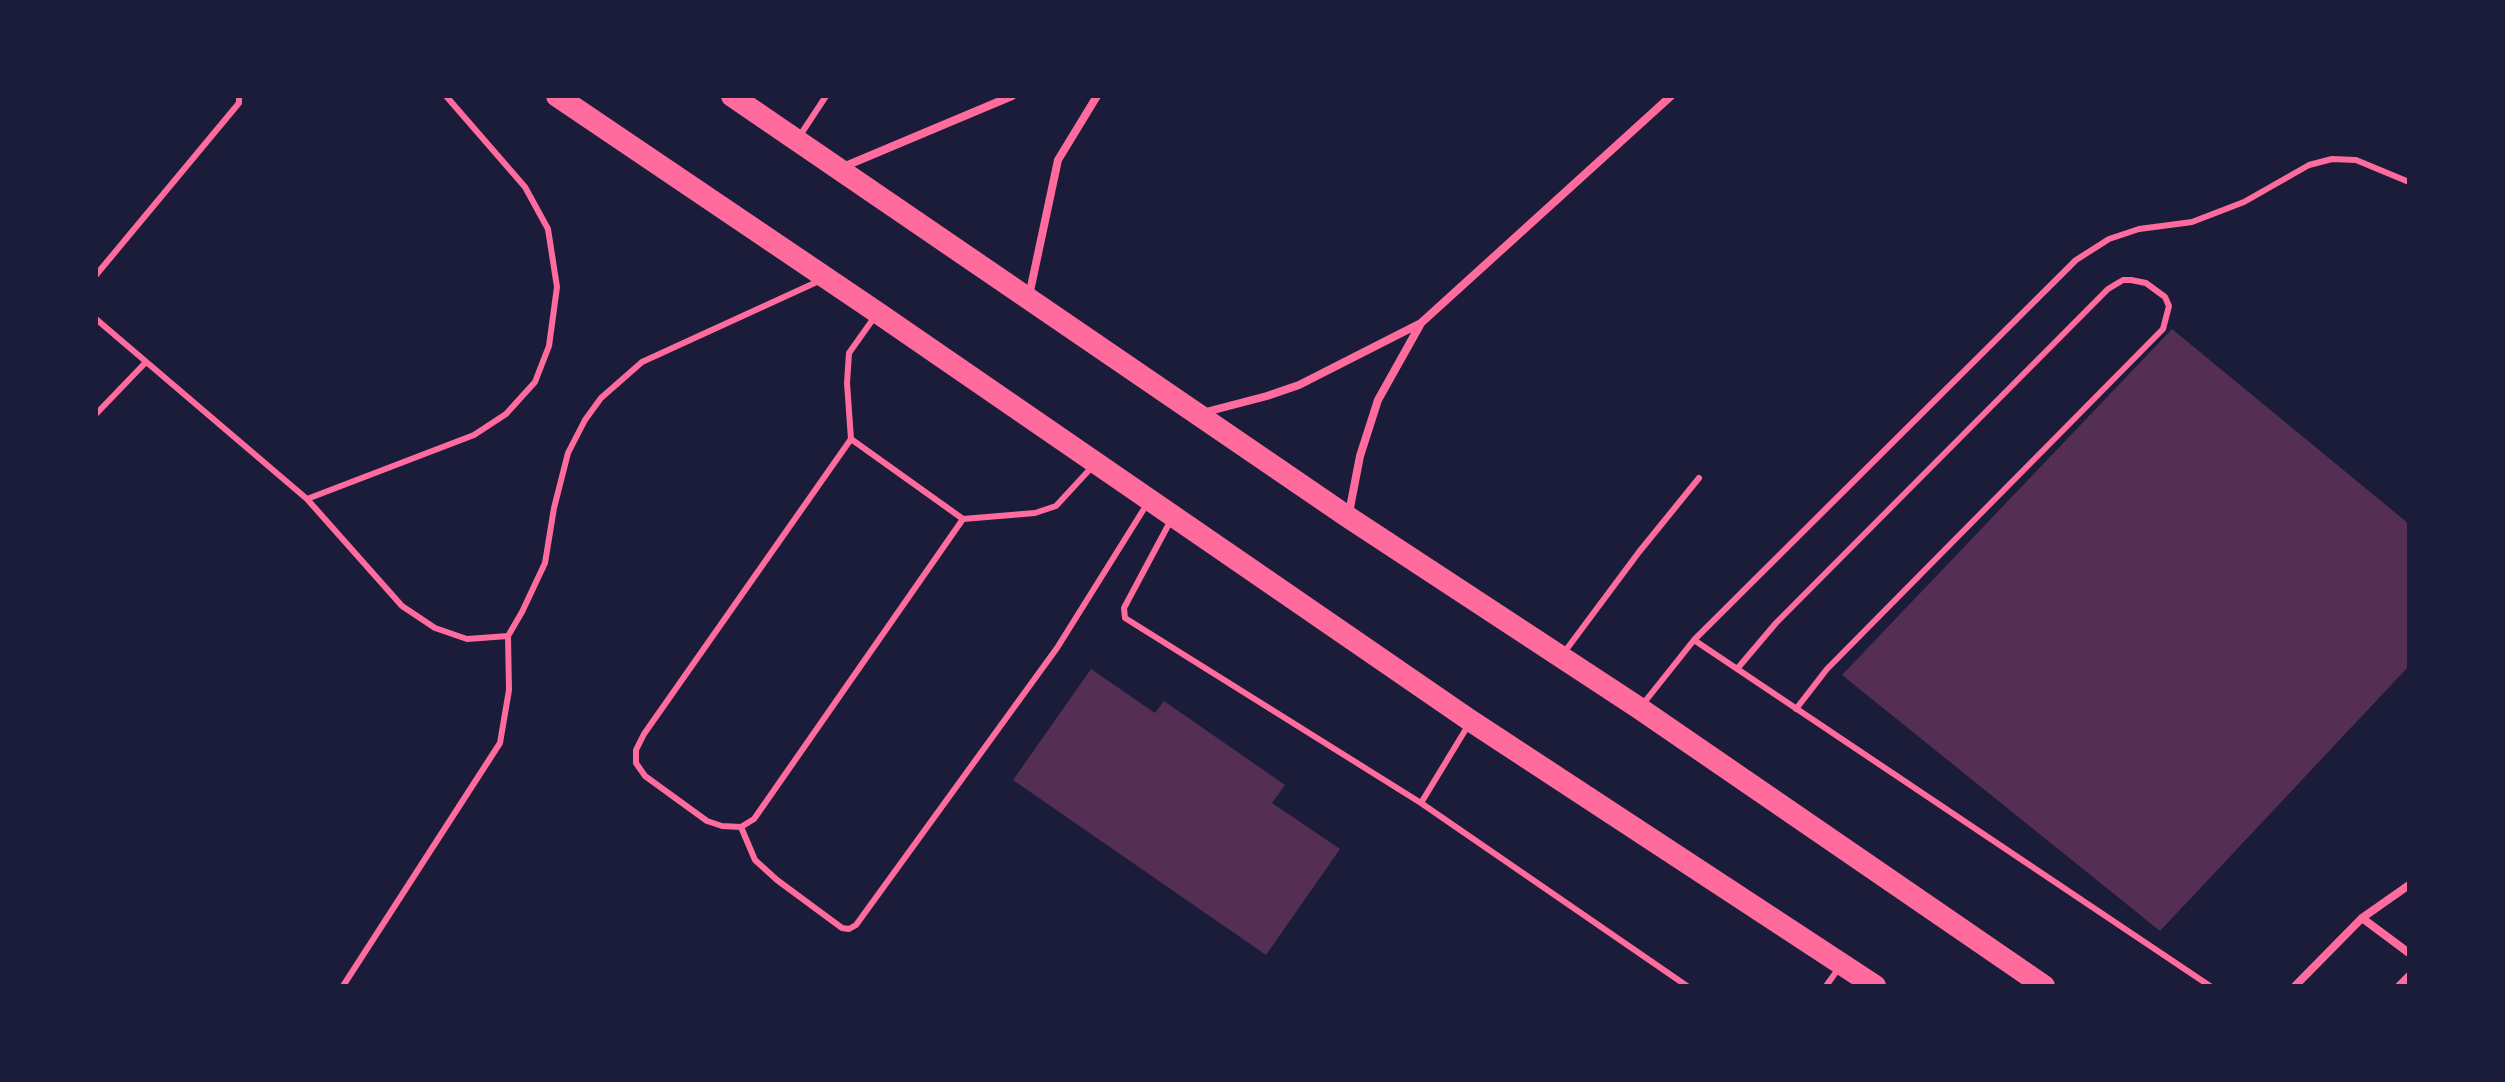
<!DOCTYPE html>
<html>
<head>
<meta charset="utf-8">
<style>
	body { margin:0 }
	#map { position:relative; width:2505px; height:1082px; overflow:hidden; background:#1b1b3a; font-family:Inter,sans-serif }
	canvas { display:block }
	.frame { position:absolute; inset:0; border:98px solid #1b1b3a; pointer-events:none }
</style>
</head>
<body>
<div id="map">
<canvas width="2505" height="1082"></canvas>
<div class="frame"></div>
</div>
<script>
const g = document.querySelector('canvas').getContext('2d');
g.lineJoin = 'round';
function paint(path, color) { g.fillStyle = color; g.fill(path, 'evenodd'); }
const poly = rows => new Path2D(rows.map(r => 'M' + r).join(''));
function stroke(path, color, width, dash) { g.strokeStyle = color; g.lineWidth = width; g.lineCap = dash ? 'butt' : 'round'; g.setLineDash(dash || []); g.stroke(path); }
paint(poly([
	[2172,329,2409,524,2409,666,2160,931,1842,675],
	[1091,669,1155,713,1164,701,1285,785,1272,803,1340,849,1266,955,1013,780]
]), '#542f53');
stroke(poly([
	[799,137,826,96],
	[96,275,239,103,239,96],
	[876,315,849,353,847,383,851,439,963,519,1035,513,1056,506,1091,468],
	[96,319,307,499,402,606,435,628,467,639,508,636,522,612,545,563,554,508,568,453,585,420,601,398,642,362,819,281],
	[96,414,146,362],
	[851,439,644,734,636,750,636,763,645,776,707,821,722,826,741,827,754,819,963,519],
	[307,499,474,435,506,414,535,382,549,346,557,287,548,229,525,187,446,96],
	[1171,520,1124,608,1125,618,1421,803,1687,986],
	[1694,640,2210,986],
	[1563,654,1639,552,1699,478],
	[1737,669,1776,623,2108,289,2123,280,2131,280,2146,283,2165,297,2169,306,2163,329,1827,669,1796,709],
	[1643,704,1694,640,2076,260,2109,239,2139,229,2192,222,2244,202,2309,165,2332,159,2356,160,2409,182],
	[1421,803,1469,724],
	[741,827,755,860,777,880,842,928,849,929,856,925,1057,648,1147,504],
	[343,986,500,743,509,690,508,636],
	[1826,986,1839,968]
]), '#ff6b9d', 6);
stroke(poly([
	[843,167,1012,96],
	[1029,296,1058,160,1097,96],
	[1202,413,1267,396,1299,385,1421,323,1671,96],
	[1349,513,1360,456,1378,400,1420,325],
	[2362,918,2409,953],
	[2295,986,2362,918,2409,885],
	[2399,986,2409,976]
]), '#ff6b9d', 8);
stroke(poly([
	[557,96,878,313,1471,721,1875,986],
	[732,96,1348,517,1639,708,2044,986]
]), '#ff6b9d', 22);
</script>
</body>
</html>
